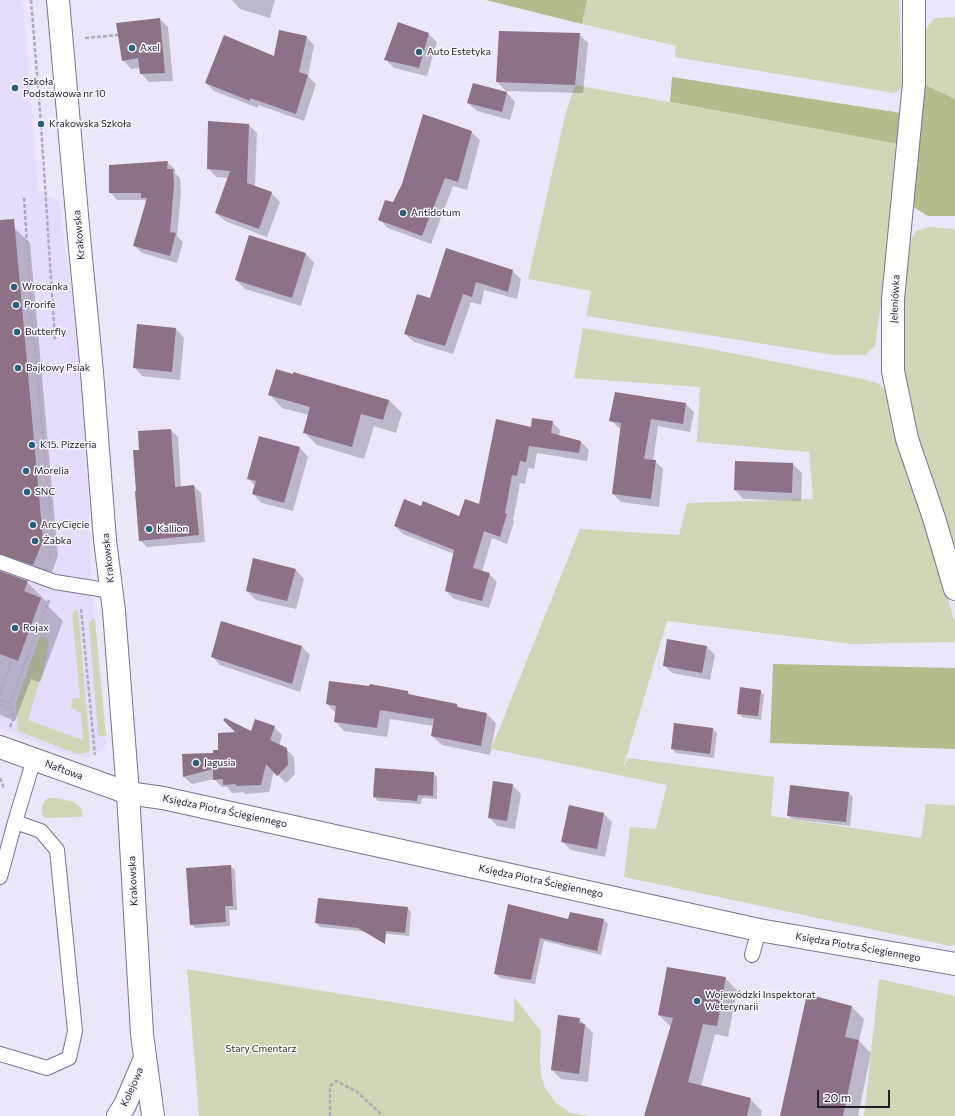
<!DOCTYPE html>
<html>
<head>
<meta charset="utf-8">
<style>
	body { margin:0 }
	#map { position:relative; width:955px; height:1116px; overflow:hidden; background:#ece6fa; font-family:Commissioner,sans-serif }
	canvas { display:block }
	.scale { position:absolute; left:817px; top:1090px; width:73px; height:18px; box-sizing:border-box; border:2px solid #211d29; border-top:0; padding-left:5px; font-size:12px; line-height:14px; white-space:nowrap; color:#211d29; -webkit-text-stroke:3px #f8f6fd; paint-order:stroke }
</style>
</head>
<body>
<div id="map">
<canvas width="955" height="1116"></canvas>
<div class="scale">20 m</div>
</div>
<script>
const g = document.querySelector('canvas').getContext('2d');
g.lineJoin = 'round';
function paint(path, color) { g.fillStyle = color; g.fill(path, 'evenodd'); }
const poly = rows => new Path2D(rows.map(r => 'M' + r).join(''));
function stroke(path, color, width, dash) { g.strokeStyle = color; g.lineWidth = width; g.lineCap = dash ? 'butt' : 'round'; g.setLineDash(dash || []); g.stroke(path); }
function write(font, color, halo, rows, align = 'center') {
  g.font = font + ' Commissioner,sans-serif'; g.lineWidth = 3; g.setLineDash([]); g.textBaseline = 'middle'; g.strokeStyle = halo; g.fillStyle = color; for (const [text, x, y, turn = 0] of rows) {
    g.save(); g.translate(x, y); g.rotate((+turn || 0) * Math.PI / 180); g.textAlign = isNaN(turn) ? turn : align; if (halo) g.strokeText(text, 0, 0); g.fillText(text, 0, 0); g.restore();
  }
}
paint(poly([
	[0,0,23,0,38,191,59,201,84,383,92,588,106,736,105,748,87,758,59,751,0,728]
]), '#e6dcfc');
paint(poly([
	[587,0,899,0,902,88,894,93,675,57,676,46,582,24],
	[955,17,955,99,925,85,923,54,925,30,934,18],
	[575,85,904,145,875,346,865,355,834,355,586,316,591,291,528,279,565,116],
	[929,227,955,229,955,551,915,442,900,340,907,246,916,231],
	[583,328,706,348,863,379,879,384,886,391,955,623,955,642,853,644,667,621,623,768,628,758,774,777,771,816,921,838,926,804,955,805,955,945,950,946,624,877,630,827,656,829,667,785,491,749,580,529,679,535,687,503,813,499,809,452,697,442,700,387,574,378],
	[75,610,78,611,90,749,88,752,83,754,75,753,18,731,16,703,40,636,48,639,47,657,28,720,83,740,81,713,71,708,73,698,80,698,72,614],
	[92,619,95,619,106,736,99,736,98,733,89,624],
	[49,798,56,798,74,802,81,808,83,817,45,818,42,814,42,807,45,800],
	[187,969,514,1022,514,997,541,1031,540,1059,541,1075,545,1088,556,1103,571,1113,589,1116,199,1116],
	[879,979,955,996,955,1116,864,1116]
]), '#d1d6b7');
paint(poly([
	[486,0,587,0,582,24],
	[672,77,901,113,904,145,670,102],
	[925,85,955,99,955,216,928,216,910,205],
	[773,664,955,668,955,749,770,743]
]), '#b5bb8a');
paint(poly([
	[232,0,275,0,270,18,240,9],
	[160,19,168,27,173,81,149,82,141,73,140,68,131,69,123,60],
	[428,34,437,42,427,76,394,68,386,60],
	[579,34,588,43,583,93,506,91,497,82],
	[306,37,314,45,308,76,316,84,304,121,258,105,258,108,214,91,206,83,275,57],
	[507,93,515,102,510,120,477,111,468,103],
	[249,125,257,133,255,187,271,193,280,202,267,237,225,221,216,213,228,178,216,177,208,168],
	[471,132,480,140,467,190,453,186,431,244,388,228,379,219,393,204],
	[167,162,175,169,175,173,180,178,181,193,177,236,183,242,177,263,142,253,134,245,147,202,144,200,117,200,110,192],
	[14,228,30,243,58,556,49,580,6,560,0,553,0,229],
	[250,237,306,254,314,263,301,306,245,289,236,280],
	[447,250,512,271,521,279,517,299,484,290,481,305,471,302,453,354,414,342,405,334,431,299],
	[176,329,184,338,180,380,142,376,134,367],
	[270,395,389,400,402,413,396,433,374,426,364,459,317,445,304,432,309,415,282,408],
	[686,404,694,412,690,432,658,426,653,461,655,461,663,469,659,507,621,502,613,494,622,429,619,428,610,420],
	[552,422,560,430,559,436,581,442,589,450,587,461,537,453,534,469,528,468,525,484,520,483,513,521,514,522,507,544,492,538,482,572,489,574,497,582,489,608,454,599,446,591,454,554,403,534,395,526,421,507,459,517,480,505,532,428],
	[171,430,178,437,181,487,194,486,201,493,205,542,147,547,140,540,137,491,141,451],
	[260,437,300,448,308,457,293,511,262,503,253,494,255,486,248,478],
	[736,462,793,464,802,473,801,501,743,499,735,490],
	[296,570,304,579,296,609,256,600,247,591],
	[27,582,49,604,48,606,63,621,40,682,31,679,15,721,0,715,0,583],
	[668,640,707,647,715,655,710,680,672,673,664,665],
	[301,646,310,655,300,692,220,665,212,656],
	[760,691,764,695,761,720,742,717,738,713],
	[408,692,412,696,457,705,461,709,487,714,496,723,490,755,442,745,432,736,434,726,390,719,387,737,344,731,335,721,336,713,327,704],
	[274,727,282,735,279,746,286,749,294,757,295,774,286,783,274,771,269,792,245,794,244,792,232,793,227,787,222,787,214,779,192,784,184,777,214,754,252,733],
	[713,729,717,733,714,758,676,753,672,749],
	[433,773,437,777,437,799,422,798,421,804,378,801,374,797],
	[512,785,521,794,515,829,497,826,489,817],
	[849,793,853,797,850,826,792,819,788,815],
	[604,814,612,822,605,857,571,850,562,841],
	[230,866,235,870,237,910,229,910,230,926,195,928,191,924],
	[509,905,569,920,604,920,608,924,601,955,544,941,535,984,500,978,496,974],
	[407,908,411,912,409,936,320,927,316,923],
	[725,978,737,990,728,1037,715,1034,701,1087,750,1099,762,1111,761,1116,645,1116,671,1027,659,1015],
	[851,1006,864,1019,859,1041,871,1053,858,1116,784,1116],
	[579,1019,593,1033,588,1082,561,1079,552,1070]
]), '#0003');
paint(poly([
	[160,18,165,73,140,74,138,58,122,61,116,23],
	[398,22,429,33,419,68,384,60],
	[279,30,307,36,299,72,308,75,296,114,250,98,250,101,205,83,224,35,274,56],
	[499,31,580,33,575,85,496,82],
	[473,83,507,92,502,112,467,103],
	[423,114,472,131,458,182,445,178,422,236,378,220,385,200,393,202,402,184],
	[208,121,249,124,247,183,272,192,259,229,215,213,230,171,207,169],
	[168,161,167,169,173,169,174,185,170,232,176,233,170,256,133,246,147,198,141,198,141,193,109,193,109,165],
	[14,219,43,540,33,565,0,554,0,220],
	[249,235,306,253,292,298,235,280],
	[446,248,513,270,508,292,476,282,472,297,463,294,445,346,404,334,417,294,430,298],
	[137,324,176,328,172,372,133,368],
	[276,369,293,374,293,372,389,400,383,420,361,414,352,447,303,433,310,407,268,395],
	[615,392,686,403,683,424,651,419,644,459,656,460,651,499,612,494,621,423,609,421],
	[532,418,553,421,551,433,581,441,579,453,529,446,526,462,520,461,517,476,512,475,505,513,507,514,500,537,484,531,473,568,490,573,482,601,445,591,454,550,394,526,404,499,421,506,423,501,459,516,465,499,479,504,496,419,531,427],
	[171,429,175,487,194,485,199,535,139,541,135,491,136,491,133,450,139,450,138,431],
	[259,436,300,447,284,503,252,494,256,481,247,479],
	[735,461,793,463,792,493,734,490],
	[253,558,296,569,287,601,246,591],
	[0,571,28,581,24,591,41,598,18,661,0,654],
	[221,621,302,646,292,684,211,657],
	[667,639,707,646,702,673,663,666],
	[329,681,369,686,370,684,408,691,408,694,457,704,457,707,487,713,481,746,431,736,434,719,380,710,377,728,334,722,336,706,326,704],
	[740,687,761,690,758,716,737,714],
	[225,718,251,731,255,719,275,726,270,740,287,748,288,765,277,776,266,764,261,785,236,786,236,784,223,785,223,779,213,780,213,769,183,777,182,754,213,753,213,750,218,750,218,733,235,732,223,720],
	[674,723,713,728,710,754,671,749],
	[375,768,434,772,433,796,418,795,417,801,373,797],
	[493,781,513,784,507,821,488,818],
	[790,785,849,792,846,822,787,816],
	[569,805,604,813,597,849,561,842],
	[231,865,233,906,225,906,226,922,190,925,186,868],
	[318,898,408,907,405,933,386,931,385,944,358,928,315,923],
	[508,904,568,919,570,912,604,919,597,951,540,938,531,980,494,974],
	[667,967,726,977,717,1026,703,1024,688,1082,751,1098,747,1116,644,1116,673,1018,658,1015],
	[807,994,852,1006,845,1037,859,1040,843,1116,780,1116],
	[558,1015,580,1018,579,1023,585,1024,579,1074,551,1070]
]), '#8d7185');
const lane = poly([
	[0,562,55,582,112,591],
	[15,822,34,759],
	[0,877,15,822,41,831,57,850,75,1031,69,1058,47,1068,0,1054],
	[752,955,759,930]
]);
const street = poly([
	[914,0,914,83,893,299,893,371,907,439,934,518,955,589],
	[0,747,128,793,163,798,759,930,955,964]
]);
const secondary = poly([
	[58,0,79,237,92,372,105,540,114,611,128,793,142,1034,153,1116],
	[118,1116,125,1105,145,1058]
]);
stroke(lane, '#7c7390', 16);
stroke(street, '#7c7390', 24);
stroke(secondary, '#7c7390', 24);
stroke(poly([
	[31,0,41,124,55,340],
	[85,38,118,35],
	[24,198,32,318,50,510,50,560],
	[81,609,95,755],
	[37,631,53,638],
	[0,693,12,659],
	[0,700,10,703],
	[0,705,12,710],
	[10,727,14,717,10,703,49,600],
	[0,778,3,785,3,789],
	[330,1116,330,1086,336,1081,356,1091,383,1116]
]), '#afaabb', 2.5, [4, 2]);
stroke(lane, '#fff', 14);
stroke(street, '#fff', 22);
stroke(secondary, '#fff', 22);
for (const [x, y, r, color] of [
	[132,48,4,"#2a607b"],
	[419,52,4,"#2a607b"],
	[15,88,4,"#2a607b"],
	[41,124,4,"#2a607b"],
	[403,213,4,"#2a607b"],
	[14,287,4,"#2a607b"],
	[16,305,4,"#2a607b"],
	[17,332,4,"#2a607b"],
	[18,368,4,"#2a607b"],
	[32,445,4,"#2a607b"],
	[26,471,4,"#2a607b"],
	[27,492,4,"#2a607b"],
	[33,525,4,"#2a607b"],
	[149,529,4,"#2a607b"],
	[35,541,4,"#2a607b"],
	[15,628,4,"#2a607b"],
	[196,763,4,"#2a607b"],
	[697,1001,4,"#2a607b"]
]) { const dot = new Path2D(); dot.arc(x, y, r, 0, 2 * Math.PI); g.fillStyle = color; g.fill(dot); stroke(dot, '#f8f6fd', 1.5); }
write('10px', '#211d29', '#f8f6fd', [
	["Axel",140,48],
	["Auto Estetyka",427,52],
	["Szkoła",23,82],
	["Podstawowa nr 10",23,94],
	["Krakowska Szkoła",49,124],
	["Antidotum",411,213],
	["Wrocanka",22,287],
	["Prorife",24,305],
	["Butterfly",25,332],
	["Bajkowy Psiak",26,368],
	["K15. Pizzeria",40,445],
	["Morelia",34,471],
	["SNC",35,492],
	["ArcyCięcie",41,525],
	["Kallion",157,529],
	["Żabka",43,541],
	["Rojax",23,628],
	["Jagusia",204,763],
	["Wojewódzki Inspektorat",705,995],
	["Weterynarii",705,1007]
], 'left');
write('10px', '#211d29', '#f8f6fd', [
	["Krakowska",79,235,-95],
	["Jeleniówka",895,299,-87],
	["Krakowska",108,558,-96],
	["Naftowa",64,770,20],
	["Księdza Piotra Ściegiennego",225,811,12],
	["Krakowska",133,881,-93],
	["Księdza Piotra Ściegiennego",541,881,12],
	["Księdza Piotra Ściegiennego",858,947,10],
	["Kolejowa",132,1087,-66]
]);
write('10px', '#343710', '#f8f6fd', [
	["Stary Cmentarz",261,1049]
]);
</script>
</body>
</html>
